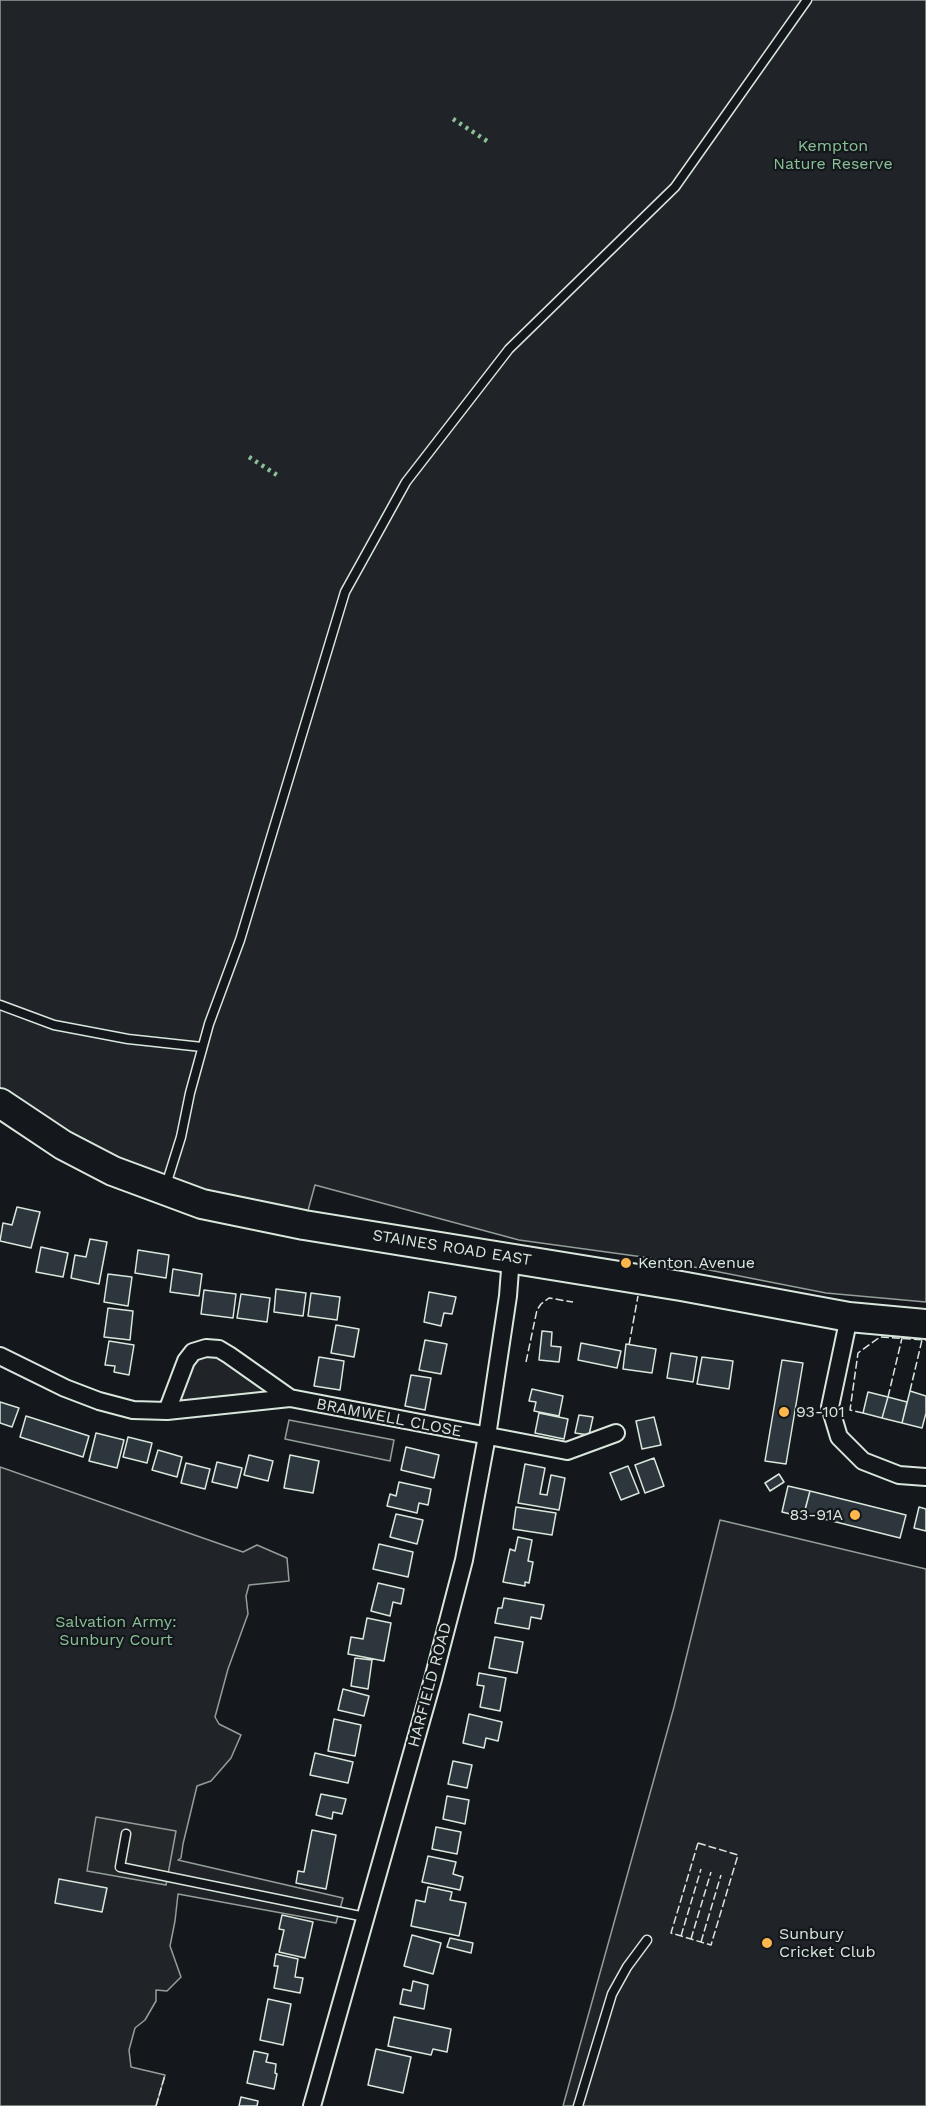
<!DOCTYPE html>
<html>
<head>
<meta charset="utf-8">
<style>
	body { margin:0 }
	canvas { display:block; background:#14181c }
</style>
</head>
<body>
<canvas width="926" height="2106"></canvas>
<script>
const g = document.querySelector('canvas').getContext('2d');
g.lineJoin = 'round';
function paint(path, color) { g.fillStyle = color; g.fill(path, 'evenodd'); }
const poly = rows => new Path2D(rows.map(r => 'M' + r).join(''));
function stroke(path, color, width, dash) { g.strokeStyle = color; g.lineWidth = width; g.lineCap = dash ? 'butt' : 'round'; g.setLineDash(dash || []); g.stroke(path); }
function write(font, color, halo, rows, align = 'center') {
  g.font = font + ' "Work Sans",sans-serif'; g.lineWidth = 4.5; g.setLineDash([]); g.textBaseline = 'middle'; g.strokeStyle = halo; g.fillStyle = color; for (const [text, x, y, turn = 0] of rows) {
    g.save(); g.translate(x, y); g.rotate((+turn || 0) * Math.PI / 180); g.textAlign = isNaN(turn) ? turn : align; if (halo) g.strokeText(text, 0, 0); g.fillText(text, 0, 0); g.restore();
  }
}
const green = poly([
	[0,0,926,0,926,1302,826,1293,643,1257,519,1240,315,1185,304,1225,202,1204,0,1103,0,0],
	[206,1348,290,1398,167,1411,186,1361,206,1348],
	[289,1420,394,1440,390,1461,285,1439,289,1420],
	[0,1467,243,1552,257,1545,287,1558,289,1581,249,1585,246,1596,248,1614,228,1669,215,1717,219,1724,241,1735,231,1758,211,1781,197,1786,183,1844,181,1858,178,1860,343,1898,336,1923,178,1894,175,1921,170,1946,181,1977,167,1991,156,1990,156,2001,145,2020,135,2028,129,2050,131,2067,165,2075,156,2106,0,2106,0,1467],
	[720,1520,926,1569,926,2106,563,2106,674,1707,720,1520]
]);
paint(green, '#202428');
stroke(green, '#939e99', 1.5);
const parking = poly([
	[96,1817,176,1831,166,1885,87,1871,96,1817]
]);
paint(parking, '#24282b');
stroke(parking, '#939e99', 1.5);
const building = poly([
	[17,1207,40,1212,31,1248,0,1241,3,1223,12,1225,17,1207],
	[90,1239,107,1242,99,1284,71,1278,75,1255,86,1257,90,1239],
	[41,1247,68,1253,63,1277,36,1272,41,1247],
	[138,1250,169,1255,166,1278,135,1273,138,1250],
	[173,1269,202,1274,199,1296,170,1292,173,1269],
	[108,1274,132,1277,128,1306,104,1302,108,1274],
	[276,1289,306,1293,303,1316,274,1312,276,1289],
	[204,1290,236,1294,233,1318,201,1314,204,1290],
	[429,1292,456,1297,452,1314,444,1313,441,1326,424,1322,429,1292],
	[311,1293,340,1297,337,1320,308,1316,311,1293],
	[241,1294,270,1298,267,1322,237,1318,241,1294],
	[108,1308,133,1311,130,1340,104,1337,108,1308],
	[336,1325,359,1329,354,1357,331,1353,336,1325],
	[542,1331,552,1332,551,1346,561,1347,559,1362,539,1360,542,1331],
	[425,1340,447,1344,441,1374,419,1370,425,1340],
	[109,1341,134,1345,129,1375,114,1372,115,1366,105,1365,109,1341],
	[581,1343,621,1351,617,1368,578,1360,581,1343],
	[626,1344,656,1349,652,1373,623,1369,626,1344],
	[671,1353,697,1357,693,1382,667,1378,671,1353],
	[319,1357,344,1361,340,1390,314,1386,319,1357],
	[702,1357,733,1361,729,1389,697,1384,702,1357],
	[782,1360,803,1363,786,1464,765,1461,782,1360],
	[411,1375,431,1378,425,1410,405,1406,411,1375],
	[532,1389,563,1396,559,1416,534,1411,536,1402,529,1401,532,1389],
	[910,1391,926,1396,926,1413,922,1428,902,1423,910,1391],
	[868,1392,888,1397,882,1418,863,1413,868,1392],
	[888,1397,907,1402,902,1423,882,1418,888,1397],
	[0,1402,19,1408,12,1427,0,1423,0,1402],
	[539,1413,568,1419,564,1439,535,1433,539,1413],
	[579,1415,593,1417,589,1435,575,1433,579,1415],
	[26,1416,89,1436,83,1457,20,1437,26,1416],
	[654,1417,661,1445,642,1449,636,1421,654,1417],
	[96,1433,124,1440,117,1468,89,1461,96,1433],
	[128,1437,152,1443,147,1463,123,1457,128,1437],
	[406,1447,439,1455,434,1478,401,1470,406,1447],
	[158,1450,182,1457,177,1477,152,1470,158,1450],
	[249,1455,273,1461,268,1481,244,1475,249,1455],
	[290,1455,319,1461,313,1493,284,1488,290,1455],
	[654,1458,664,1486,645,1493,635,1465,654,1458],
	[217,1462,242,1468,237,1488,212,1482,217,1462],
	[186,1463,210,1469,205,1489,181,1483,186,1463],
	[525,1464,545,1468,540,1494,547,1495,551,1475,565,1478,559,1510,518,1503,525,1464],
	[628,1466,639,1493,621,1500,610,1473,628,1466],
	[779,1474,784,1482,770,1491,765,1483,779,1474],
	[399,1482,431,1489,428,1505,419,1503,417,1513,387,1506,390,1494,396,1496,399,1482],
	[788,1486,810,1491,803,1517,782,1512,788,1486],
	[810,1491,906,1515,900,1538,804,1514,810,1491],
	[516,1507,556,1513,552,1535,513,1529,516,1507],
	[919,1507,926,1509,926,1531,914,1528,919,1507],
	[396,1514,423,1520,417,1544,390,1537,396,1514],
	[518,1537,532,1540,528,1561,533,1562,529,1583,525,1582,525,1586,503,1582,510,1549,515,1551,518,1537],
	[379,1544,413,1552,408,1577,373,1569,379,1544],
	[378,1583,404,1589,401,1604,393,1602,390,1616,371,1611,378,1583],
	[504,1598,544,1605,541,1619,531,1617,529,1629,495,1623,498,1608,502,1608,504,1598],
	[367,1618,391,1623,384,1661,348,1654,351,1637,363,1639,367,1618],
	[495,1637,523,1642,517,1673,489,1668,495,1637],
	[355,1658,372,1660,368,1689,351,1686,355,1658],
	[479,1673,506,1678,500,1711,480,1707,484,1686,477,1685,479,1673],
	[343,1689,369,1696,364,1716,338,1710,343,1689],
	[469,1714,502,1722,498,1741,486,1738,484,1748,463,1743,469,1714],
	[334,1719,361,1725,355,1756,328,1751,334,1719],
	[315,1753,353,1762,348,1783,310,1775,315,1753],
	[453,1761,472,1765,467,1788,448,1784,453,1761],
	[321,1794,346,1799,342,1814,333,1812,332,1819,316,1815,321,1794],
	[447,1796,469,1800,465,1824,443,1819,447,1796],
	[436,1827,461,1832,457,1854,432,1849,436,1827],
	[312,1830,336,1835,326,1889,296,1883,298,1871,304,1872,312,1830],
	[428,1856,456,1862,453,1874,463,1877,460,1890,422,1882,428,1856],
	[59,1879,107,1888,102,1912,55,1903,59,1879],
	[428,1887,452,1892,450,1900,466,1903,459,1936,411,1926,416,1900,425,1902,428,1887],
	[282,1915,313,1922,305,1958,279,1952,284,1930,279,1929,282,1915],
	[412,1935,441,1943,433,1974,404,1966,412,1935],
	[450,1938,473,1943,471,1953,447,1947,450,1938],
	[276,1954,298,1959,295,1977,303,1978,300,1993,274,1988,278,1966,274,1966,276,1954],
	[413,1981,428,1985,424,2009,400,2004,403,1989,411,1991,413,1981],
	[268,1999,291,2004,283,2045,260,2040,268,1999],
	[394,2017,451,2029,447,2052,433,2049,431,2055,388,2046,394,2017],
	[376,2049,411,2057,403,2093,368,2085,376,2049],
	[254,2051,268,2054,266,2062,276,2064,275,2073,277,2074,274,2089,247,2083,254,2051],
	[241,2097,258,2101,257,2106,239,2106,241,2097]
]);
paint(building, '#2c363c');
stroke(building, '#d8e6dc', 1.5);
const service = poly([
	[0,1005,54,1025,128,1039,202,1047],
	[166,1185,181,1137,190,1093,209,1024,240,940,345,592,406,482,509,349,675,187,807,0],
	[126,1834,120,1867,365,1917],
	[578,2106,612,1994,627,1967,647,1940]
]);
const minor = poly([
	[849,1317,830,1407,839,1437,863,1461,899,1475,926,1477],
	[0,1356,65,1388,99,1401,133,1410,167,1411,290,1398,567,1451,616,1433],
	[167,1411,186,1361,193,1352,206,1348,219,1349,229,1355,290,1398],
	[312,2106,433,1679,464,1560,487,1436,508,1296,511,1257]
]);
const trunk = poly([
	[0,1103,63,1145,113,1171,202,1204,304,1225,681,1286,849,1317,926,1324]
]);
stroke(service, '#d8e6dc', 11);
stroke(minor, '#d8e6dc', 20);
stroke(trunk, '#d8e6dc', 32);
stroke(service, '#14181c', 8);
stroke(minor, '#14181c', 16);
stroke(trunk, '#14181c', 28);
stroke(poly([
	[453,119,487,141],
	[249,457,280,477]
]), '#8ac095', 4.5, [3, 4.5]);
stroke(poly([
	[629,1345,638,1296],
	[526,1362,537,1310,541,1304,549,1298,573,1302],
	[910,1391,922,1340],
	[888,1397,902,1338],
	[863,1413,850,1410,858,1353,880,1337,926,1340],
	[698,1843,738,1855,711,1945,671,1933,698,1843],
	[681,1936,701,1869],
	[691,1939,711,1872],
	[701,1942,721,1875],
	[156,2106,165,2075]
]), '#d8e6dc', 1.5, [8, 3]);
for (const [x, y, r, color] of [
	[626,1263,6,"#ffb74d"],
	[784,1412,6,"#ffb74d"],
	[855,1515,6,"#ffb74d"],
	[767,1943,6,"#ffb74d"]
]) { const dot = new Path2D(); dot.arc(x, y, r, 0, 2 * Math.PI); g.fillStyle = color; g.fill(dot); stroke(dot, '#14181c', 2); }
write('16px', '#8ac095', '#14181c', [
	["Kempton",833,146],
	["Nature Reserve",833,164],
	["Salvation Army:",116,1622],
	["Sunbury Court",116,1640]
]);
write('16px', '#d8e6dc', '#14181c', [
	["STAINES ROAD EAST",452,1248,9],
	["BRAMWELL CLOSE",389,1418,11],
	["HARFIELD ROAD",430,1685,-75]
]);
write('16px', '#d8e6dc', '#14181c', [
	["Kenton Avenue",638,1263],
	["93-101",796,1412],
	["83-91A",843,1515,"right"],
	["Sunbury",779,1934],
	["Cricket Club",779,1952]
], 'left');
</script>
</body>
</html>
